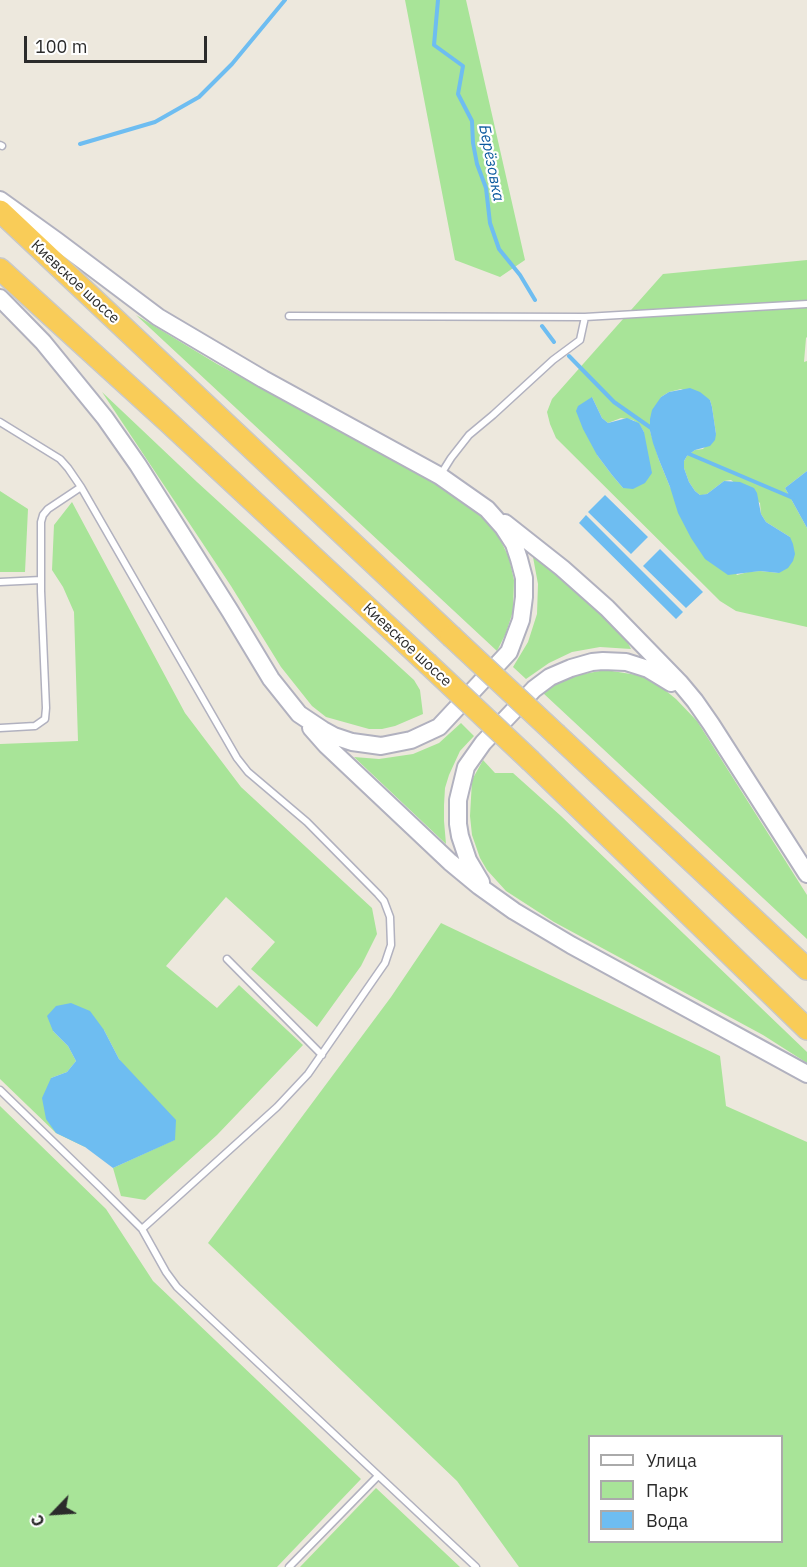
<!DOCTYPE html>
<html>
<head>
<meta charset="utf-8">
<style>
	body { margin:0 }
	#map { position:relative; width:807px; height:1567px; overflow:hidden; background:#ede8dd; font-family:"IBM Plex Sans",sans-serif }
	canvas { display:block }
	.legend { position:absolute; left:588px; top:1435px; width:195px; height:108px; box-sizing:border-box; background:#fff; border:2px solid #aaa; margin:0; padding:8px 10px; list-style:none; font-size:18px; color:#2b2b2b }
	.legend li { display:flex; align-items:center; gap:12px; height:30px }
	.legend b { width:30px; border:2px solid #aaa }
	.north { position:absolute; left:24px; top:1483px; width:60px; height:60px; -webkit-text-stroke:4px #fff; paint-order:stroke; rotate:245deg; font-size:16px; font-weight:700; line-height:24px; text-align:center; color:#2b2b2b }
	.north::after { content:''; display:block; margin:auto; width:21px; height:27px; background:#2b2b2b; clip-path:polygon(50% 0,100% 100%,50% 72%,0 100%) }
	.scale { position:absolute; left:24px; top:36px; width:183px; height:27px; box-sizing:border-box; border:3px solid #2b2b2b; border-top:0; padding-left:8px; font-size:18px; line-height:21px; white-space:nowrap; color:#2b2b2b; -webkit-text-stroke:4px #fff; paint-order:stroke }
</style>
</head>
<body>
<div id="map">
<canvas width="807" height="1567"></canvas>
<ul class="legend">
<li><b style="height:8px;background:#fff"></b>Улица</li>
<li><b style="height:16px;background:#a8e498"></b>Парк</li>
<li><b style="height:16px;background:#6ebdf1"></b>Вода</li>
</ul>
<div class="north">С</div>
<div class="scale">100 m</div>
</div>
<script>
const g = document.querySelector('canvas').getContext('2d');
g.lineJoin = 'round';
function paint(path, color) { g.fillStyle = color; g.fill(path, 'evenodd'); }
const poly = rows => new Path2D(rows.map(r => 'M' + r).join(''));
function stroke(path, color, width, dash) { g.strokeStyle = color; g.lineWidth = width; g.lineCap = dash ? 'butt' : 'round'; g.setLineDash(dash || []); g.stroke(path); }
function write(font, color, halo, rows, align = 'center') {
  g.font = font + ' "IBM Plex Sans",sans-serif'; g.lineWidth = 4.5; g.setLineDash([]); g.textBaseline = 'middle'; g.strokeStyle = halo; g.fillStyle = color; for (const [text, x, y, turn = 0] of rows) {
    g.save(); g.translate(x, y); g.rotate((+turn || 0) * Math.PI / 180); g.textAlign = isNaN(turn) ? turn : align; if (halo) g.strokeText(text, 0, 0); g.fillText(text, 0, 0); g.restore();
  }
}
paint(poly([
	[405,0,466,0,525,260,500,277,455,260],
	[807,260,807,337,806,338,804,362,807,361,807,471,785,488,807,528,807,627,736,611,720,601,556,438,550,424,547,412,552,399,663,274],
	[681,389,710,400,712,407,716,434,703,449,695,450,687,456,684,461,684,468,689,482,695,491,700,495,703,495,707,494,724,481,731,480,760,503,761,514,766,522,790,537,779,573,760,571,748,572,737,575,670,487,659,460,650,431,661,397,669,392],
	[592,397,602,418,608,423,621,418,633,420,639,424,644,432,623,488,612,475,597,455],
	[136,315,217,364,421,475,466,503,480,515,488,522,500,539,509,558,514,580,513,611,506,633,497,651],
	[102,392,197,482,414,680,420,690,423,714,395,726,382,729,369,729,326,717,312,706,281,667,231,586],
	[0,491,28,509,25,572,0,572],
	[72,502,185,713,241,787,372,908,377,934,361,966,317,1027,251,969,275,942,226,897,166,966,217,1008,239,985,303,1045,217,1135,145,1200,121,1196,113,1168,174,1140,119,1059,104,1030,53,1031,68,1046,76,1061,67,1072,51,1078,85,1147,56,1133,0,1079,0,744,78,741,74,612,63,587,52,570,54,525],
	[533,557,538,559,563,578,595,608,627,641,631,649,600,647,572,652,549,663,526,679,513,667,528,642,537,614,538,584],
	[600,671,612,671,637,675,655,682,676,699,697,721,807,895,807,939,543,693,561,681,572,676],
	[461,723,474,736,460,751,449,775,445,788,444,805,444,821,446,844,354,757,379,759,413,754,439,743],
	[483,760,495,773,513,773,561,816,807,1052,807,1063,763,1035,554,922,506,891,487,870,480,858,472,835,470,816,472,780],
	[441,923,720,1056,726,1106,807,1142,807,1567,519,1567,457,1481,208,1243,391,997],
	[590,1436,782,1436,782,1542,590,1542],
	[0,1106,106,1209,153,1281,361,1479,277,1567,0,1567],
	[376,1488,460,1567,300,1567]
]), '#a8e498');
paint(poly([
	[690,388,700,392,710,400,712,407,716,434,715,440,710,446,695,450,687,456,684,461,684,468,689,482,695,491,700,495,707,494,724,481,740,482,754,488,757,493,761,514,766,522,790,537,793,544,795,554,793,561,788,568,779,573,760,571,728,575,705,559,691,538,678,513,670,487,659,460,653,443,650,431,650,419,652,410,661,397,669,392],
	[592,397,602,418,608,423,627,418,639,423,644,432,652,473,645,483,633,489,623,488,612,475,597,455,583,429,576,411,578,406],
	[807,471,807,528,785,488],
	[605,495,648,537,631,554,588,512],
	[586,515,683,612,676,619,579,523],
	[660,549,703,592,686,608,643,566],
	[71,1003,90,1011,104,1030,119,1059,176,1120,175,1140,113,1168,85,1147,56,1133,46,1119,42,1098,51,1078,67,1072,76,1061,68,1046,53,1031,47,1016,56,1006]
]), '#6ebdf1');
stroke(poly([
	[438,0,434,45,463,66,458,94,472,121,473,143,477,164,486,188,490,223,499,249,520,275,535,300],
	[80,144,155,122,199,97,232,64,285,0],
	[542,326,554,342],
	[569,356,614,402,654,430],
	[687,453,793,498]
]), '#6ebdf1', 4);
const service = poly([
	[0,145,2,146],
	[289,316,585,317],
	[0,422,60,459,68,468,81,487,237,758,248,772,307,822,378,894,384,901,390,917,391,945,385,963,308,1074,277,1107,142,1229],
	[441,474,451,458,469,435,493,415,553,360,580,340,585,317,807,304],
	[0,582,41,580],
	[0,728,35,726,45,719,46,708,41,591,41,522,43,515,48,509,81,487],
	[227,959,322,1055],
	[0,1090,101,1188,142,1229,166,1272,177,1287,476,1567],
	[289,1567,378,1476]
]);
const tertiary = poly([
	[0,200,57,241,158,317,263,379,440,476,487,509,503,527,514,544,519,559,524,578,524,597,521,620,509,652,439,727,411,740,381,746,352,742,334,736,323,730,299,714,271,679,230,611,138,465,105,418,43,342,0,298],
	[505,523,562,568,607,608,680,683,695,701,711,724,807,874],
	[311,728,326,745,450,862,479,886,514,911,571,945,807,1074],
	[481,882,468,860,460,836,458,824,458,800,466,767,483,743,534,689,550,677,571,668,592,662,603,661,626,662,648,669,671,683]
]);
const trunk = poly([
	[0,211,451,636],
	[0,269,167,421,427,663],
	[557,735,807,969],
	[531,761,807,1029]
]);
stroke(service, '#b1b1bf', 9);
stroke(tertiary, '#b1b1bf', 20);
stroke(trunk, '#c8c8c8', 24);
stroke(service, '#fff', 6);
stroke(tertiary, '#fff', 16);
stroke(trunk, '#f9cc58', 21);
const trunkBridge = poly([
	[451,636,557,735],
	[427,663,531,761]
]);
stroke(trunkBridge, '#c8c8c8', 24, []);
stroke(trunkBridge, '#f9cc58', 21);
write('15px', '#2b2b2b', '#fff', [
	["Киевское шоссе",75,282,43],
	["Киевское шоссе",407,645,43]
]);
write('italic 16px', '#0b599e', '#fff', [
	["Берёзовка",491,163,79]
]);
</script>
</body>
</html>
